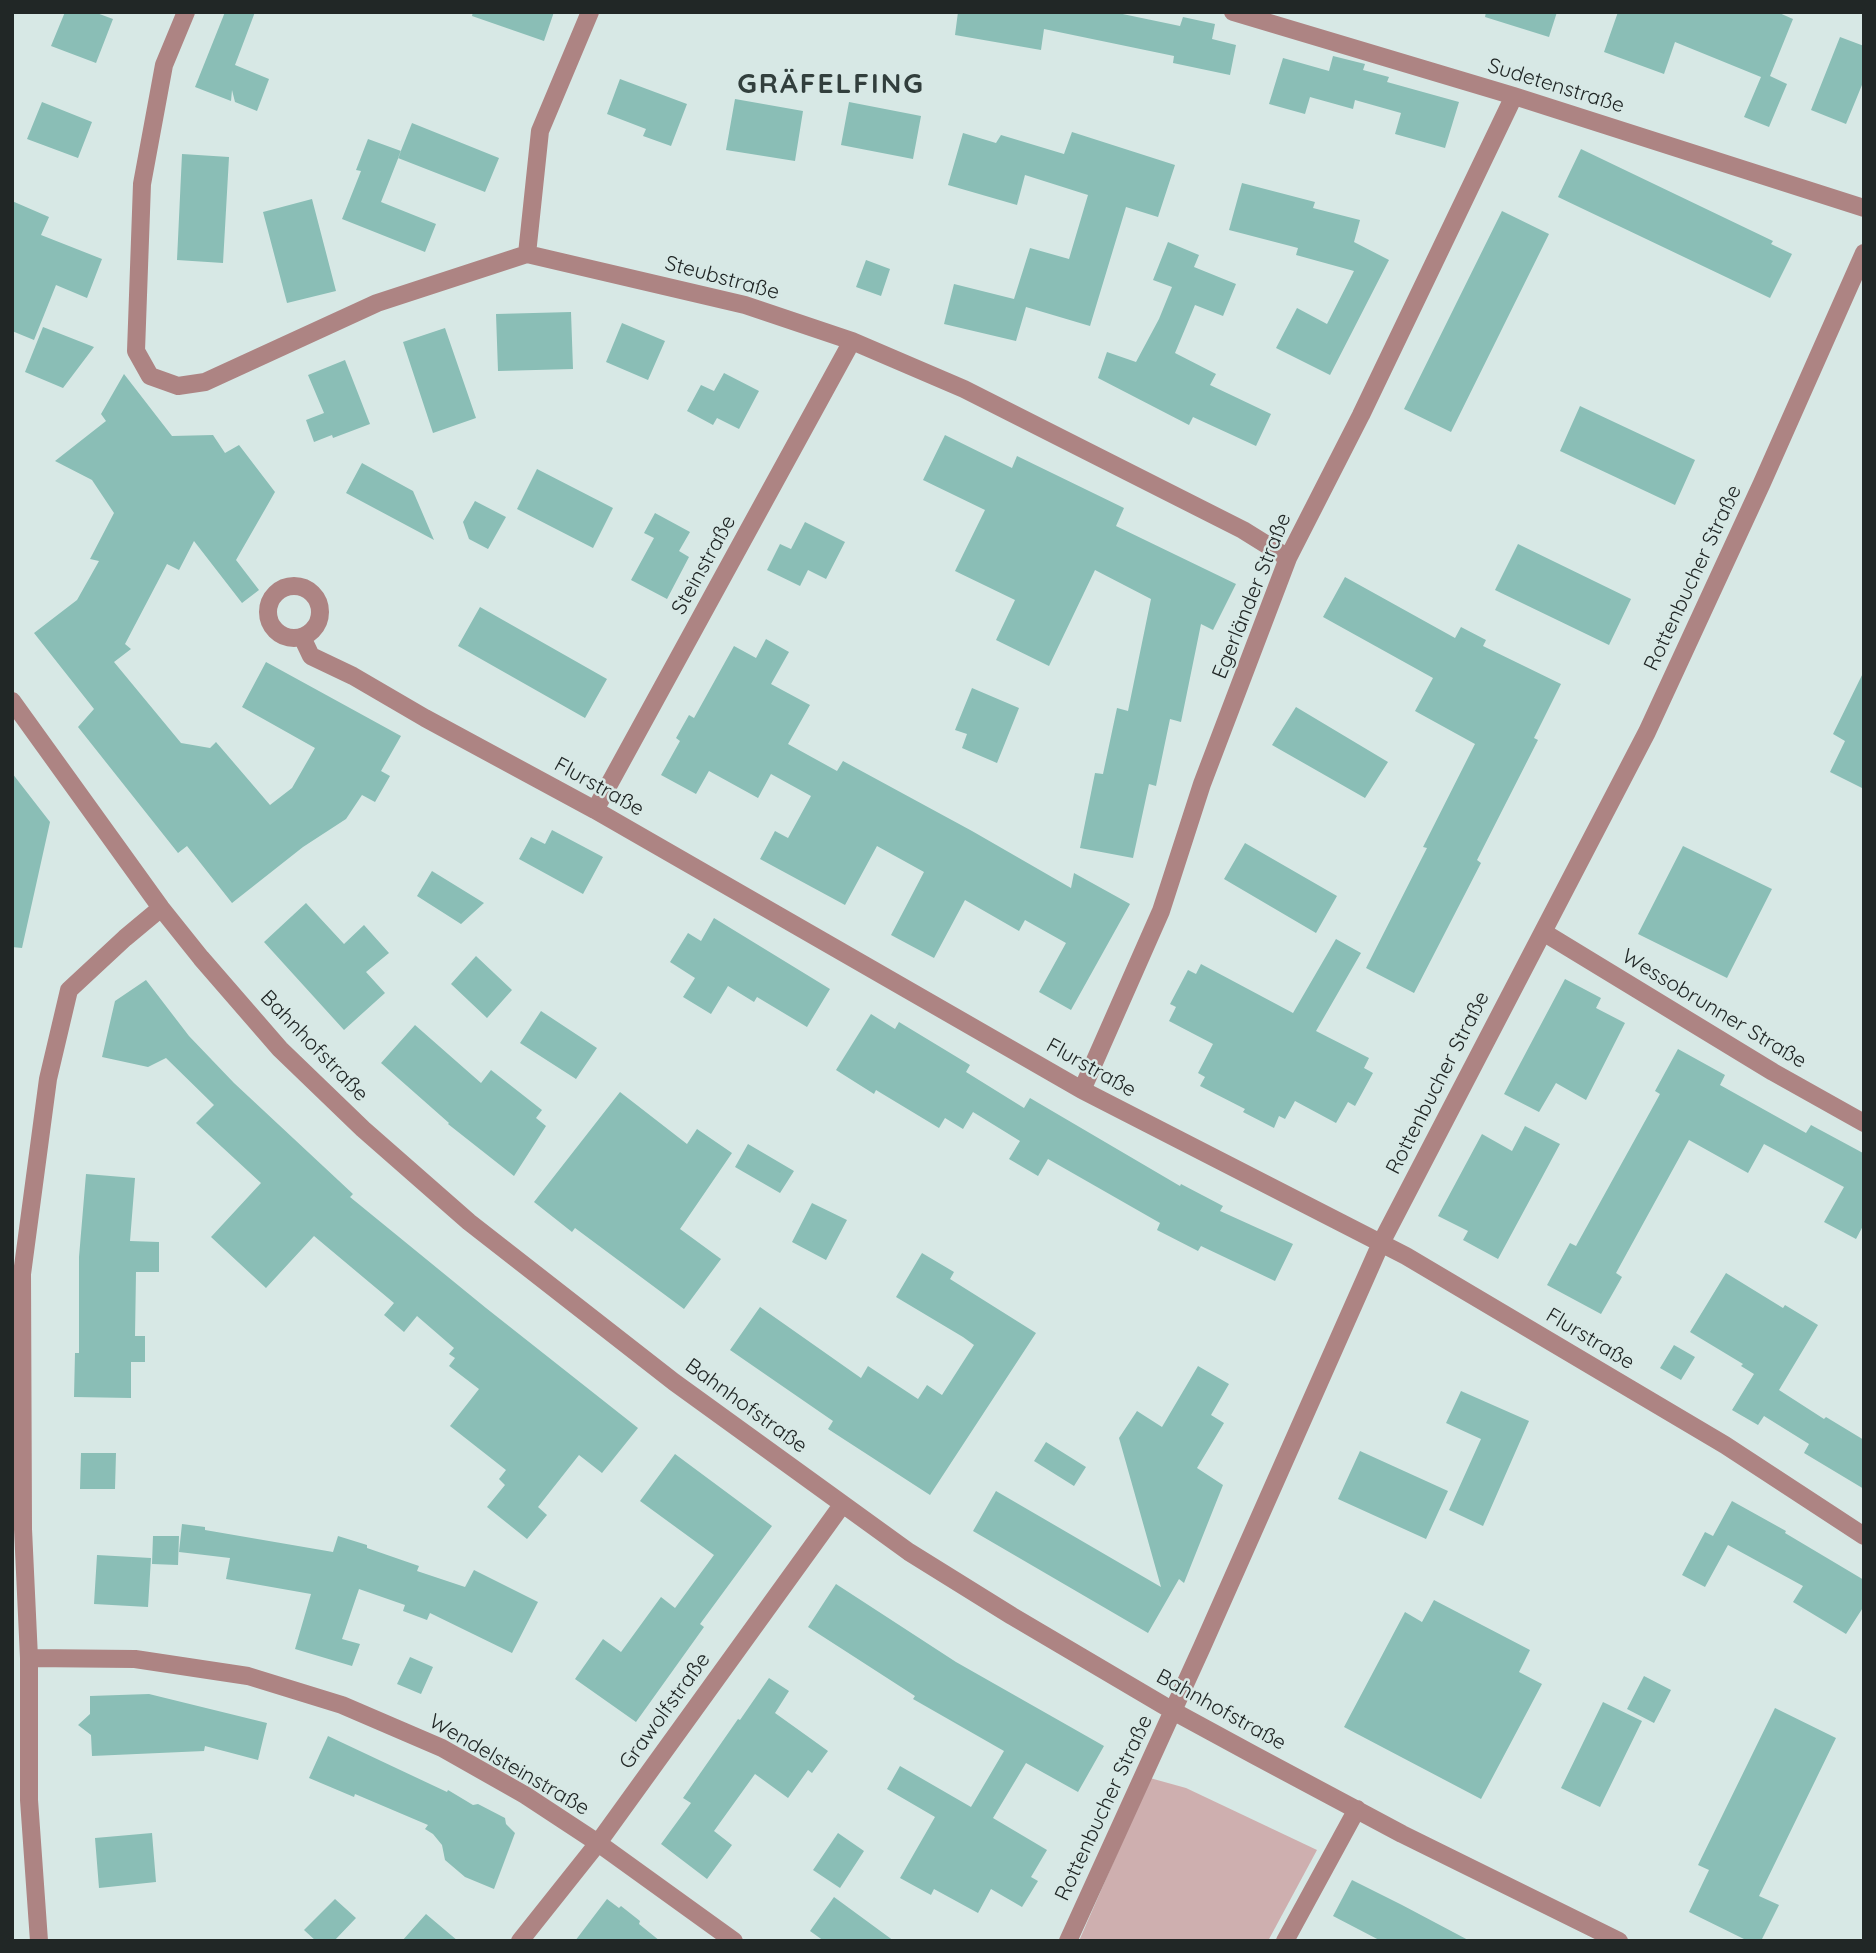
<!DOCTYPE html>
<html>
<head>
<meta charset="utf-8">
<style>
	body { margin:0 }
	#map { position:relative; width:1876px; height:1953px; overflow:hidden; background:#d7e8e5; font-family:Quicksand,sans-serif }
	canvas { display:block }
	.frame { position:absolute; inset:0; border:14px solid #212726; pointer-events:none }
</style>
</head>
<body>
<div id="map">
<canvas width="1876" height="1953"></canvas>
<div class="frame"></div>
</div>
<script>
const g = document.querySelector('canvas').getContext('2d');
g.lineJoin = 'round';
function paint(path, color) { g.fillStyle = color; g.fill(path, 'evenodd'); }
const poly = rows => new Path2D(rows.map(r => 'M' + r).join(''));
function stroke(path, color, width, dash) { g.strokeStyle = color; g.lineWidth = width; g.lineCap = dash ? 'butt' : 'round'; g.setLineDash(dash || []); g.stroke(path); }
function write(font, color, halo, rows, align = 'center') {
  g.font = font + ' Quicksand,sans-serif'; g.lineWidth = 5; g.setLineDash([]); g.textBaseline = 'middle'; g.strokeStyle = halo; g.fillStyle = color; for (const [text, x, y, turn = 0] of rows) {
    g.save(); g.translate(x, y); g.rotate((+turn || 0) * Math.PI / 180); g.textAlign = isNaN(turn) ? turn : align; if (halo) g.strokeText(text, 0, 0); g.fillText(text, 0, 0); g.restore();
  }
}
paint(poly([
	[1150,1778,1186,1788,1317,1850,1268,1941,1079,1941]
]), '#ceafaf');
paint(poly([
	[65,12,94,12,113,19,96,63,51,46],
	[225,12,255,12,235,65,269,79,257,111,235,102,232,90,231,101,195,87],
	[473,12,554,12,544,41,472,16],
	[958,12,1113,12,1180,26,1183,17,1215,24,1212,39,1236,45,1230,75,1173,63,1174,56,1044,29,1041,50,955,35],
	[1486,12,1557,12,1549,37,1485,17],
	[1618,12,1777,12,1793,19,1770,76,1787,84,1769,127,1744,117,1761,77,1675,42,1664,74,1604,52],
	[1840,37,1864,46,1864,80,1846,124,1811,110],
	[1333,56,1365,64,1363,70,1389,77,1387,82,1459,102,1445,148,1395,134,1401,113,1355,100,1353,109,1310,97,1305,114,1269,104,1283,58,1329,71],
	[620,79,687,104,671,146,643,136,646,129,607,114],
	[735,99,803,111,795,161,726,150],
	[42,102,92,122,78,158,27,139],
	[849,102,921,116,913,159,841,145],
	[412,123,499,158,485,192,398,158],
	[1072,132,1175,165,1158,217,1126,207,1090,326,1026,307,1016,341,944,324,954,284,1014,299,1030,248,1069,259,1088,195,1025,175,1017,205,948,185,963,133,996,143,1001,135,1064,154],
	[368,139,401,151,381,202,436,224,425,252,342,219,361,171,356,170],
	[1581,149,1773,241,1771,244,1792,254,1770,298,1558,197],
	[182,154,229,157,223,263,177,260],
	[1242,183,1315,202,1313,208,1360,220,1354,242,1389,260,1330,375,1276,348,1297,308,1327,324,1354,271,1296,255,1298,248,1229,230],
	[312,199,336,291,287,303,263,212],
	[12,201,49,217,41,235,102,259,87,298,56,285,34,340,12,331],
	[1502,211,1549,234,1451,432,1404,409],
	[1168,242,1199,255,1194,267,1236,284,1223,316,1195,305,1175,353,1216,374,1210,385,1271,414,1256,446,1193,417,1189,425,1098,378,1107,352,1136,362,1159,319,1172,287,1153,280],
	[866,260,890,269,881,296,856,287],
	[571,312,573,369,498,371,496,314],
	[622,323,665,341,648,380,606,362],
	[43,327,94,347,63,388,25,372],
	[445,328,476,418,433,433,403,342],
	[345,360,370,424,333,438,332,435,314,442,306,420,324,413,308,375],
	[724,373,759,391,739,429,717,418,713,425,687,411,701,385,714,391],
	[124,374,172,436,213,435,225,453,239,445,275,492,236,560,259,590,242,603,194,541,179,570,167,564,125,644,131,649,114,662,181,743,210,748,216,742,270,805,292,788,315,748,242,707,266,662,401,736,381,771,390,776,375,802,362,795,346,819,303,847,232,903,187,846,178,853,78,727,94,709,34,633,77,600,99,561,90,559,114,513,92,480,55,461,106,421,101,414],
	[1580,406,1695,460,1675,505,1560,451],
	[945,435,1012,468,1017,456,1124,508,1116,526,1236,584,1213,630,1201,624,1181,722,1170,719,1156,786,1149,784,1133,858,1080,848,1095,773,1103,774,1117,708,1128,711,1151,599,1095,570,1049,666,996,640,1015,600,955,571,985,510,923,480],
	[362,463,413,491,434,540,346,493],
	[537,469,613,508,593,548,517,509],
	[475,501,506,517,488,549,469,539,463,522],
	[655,513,690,532,679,551,689,557,667,599,631,580,654,538,644,533],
	[805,522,845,542,826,579,808,570,800,586,767,570,780,544,791,549],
	[1518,544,1631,599,1609,645,1495,590],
	[1345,577,1455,638,1461,627,1486,640,1483,646,1561,684,1534,738,1538,740,1477,860,1481,863,1414,993,1366,968,1427,848,1423,847,1475,744,1415,711,1433,678,1323,617],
	[480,607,607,679,585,718,458,646],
	[766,639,789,652,771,684,810,705,788,744,837,771,843,761,972,831,1071,888,1074,873,1130,904,1071,1010,1039,992,1066,943,1025,920,1019,931,965,900,934,958,891,935,924,872,877,846,845,905,760,859,775,831,788,838,811,796,771,774,758,798,709,771,696,794,661,775,680,741,676,738,689,715,694,718,734,646,756,658],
	[1864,671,1864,789,1830,772,1845,741,1833,734],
	[972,688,1019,708,997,763,962,748,967,734,955,730],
	[1296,707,1388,762,1365,798,1272,745],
	[12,773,50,822,22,948,12,947],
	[552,830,603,857,583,894,519,859,531,837,545,844],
	[1245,843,1337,896,1316,933,1224,879],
	[1683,846,1772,889,1727,978,1638,934],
	[432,871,484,903,461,924,417,896],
	[306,903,344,944,364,925,389,953,366,972,385,993,344,1030,264,942],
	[714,918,830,989,807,1027,757,997,754,1002,728,986,711,1014,683,997,695,978,670,962,688,933,701,941],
	[1336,939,1361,953,1316,1031,1369,1058,1364,1068,1373,1073,1355,1106,1348,1102,1336,1123,1295,1101,1285,1119,1279,1116,1274,1128,1243,1112,1245,1109,1200,1086,1205,1077,1198,1073,1213,1044,1169,1021,1176,1007,1170,1004,1188,970,1196,974,1201,964,1293,1013],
	[476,956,512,990,487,1018,451,984],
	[1565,979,1601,998,1596,1008,1625,1023,1586,1100,1556,1083,1539,1112,1504,1094],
	[146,980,189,1036,234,1083,353,1194,350,1197,486,1308,638,1428,602,1473,579,1455,538,1507,547,1515,527,1539,487,1507,505,1485,499,1479,506,1470,450,1426,479,1389,449,1366,455,1358,449,1354,454,1348,417,1316,404,1332,384,1315,394,1303,314,1236,266,1288,211,1237,261,1183,196,1123,214,1105,166,1058,148,1067,102,1057,115,1001],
	[541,1011,597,1048,576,1079,520,1043],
	[871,1014,895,1029,899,1022,970,1065,966,1072,1024,1108,1030,1098,1180,1186,1181,1184,1223,1206,1220,1211,1293,1244,1275,1281,1201,1246,1198,1251,1157,1230,1160,1223,1048,1159,1038,1176,1009,1159,1020,1141,973,1112,963,1129,945,1118,939,1128,876,1090,874,1094,836,1070],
	[415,1025,481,1083,491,1070,542,1110,536,1118,546,1126,514,1176,448,1124,449,1123,381,1063],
	[1678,1049,1725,1075,1720,1085,1806,1133,1811,1125,1863,1153,1864,1151,1864,1224,1856,1239,1824,1222,1844,1187,1764,1144,1748,1173,1689,1140,1616,1273,1622,1277,1601,1314,1547,1285,1570,1243,1576,1246,1660,1094,1655,1091],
	[620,1092,687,1144,697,1129,732,1153,680,1229,721,1259,684,1309,575,1228,572,1232,534,1202],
	[1525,1126,1560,1144,1498,1259,1463,1240,1468,1231,1438,1216,1482,1134,1512,1151],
	[748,1144,794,1171,780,1193,735,1167],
	[86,1174,135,1178,130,1241,159,1242,159,1272,136,1272,135,1336,145,1336,145,1362,131,1362,131,1398,74,1397,75,1353,79,1353,79,1257],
	[812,1203,847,1220,826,1260,792,1242],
	[922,1253,954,1272,950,1279,1036,1333,930,1495,828,1429,833,1421,730,1350,760,1307,861,1378,868,1366,918,1399,927,1385,942,1395,974,1345,963,1337,896,1297],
	[1726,1273,1783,1308,1785,1305,1818,1325,1779,1390,1824,1419,1826,1417,1864,1440,1864,1489,1804,1453,1809,1444,1764,1416,1758,1425,1732,1410,1754,1374,1741,1366,1743,1364,1690,1332],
	[1674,1345,1695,1357,1681,1380,1660,1368],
	[1198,1366,1229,1384,1211,1415,1224,1423,1197,1468,1223,1485,1184,1583,1179,1579,1148,1633,973,1531,996,1491,1161,1587,1119,1438,1137,1411,1162,1427],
	[1461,1391,1529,1421,1483,1526,1449,1510,1481,1439,1446,1423],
	[1046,1442,1086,1467,1074,1486,1034,1461],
	[1360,1451,1448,1491,1426,1539,1338,1499],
	[81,1453,116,1453,115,1489,80,1489],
	[675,1454,772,1526,700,1624,704,1627,636,1722,575,1679,603,1639,621,1652,661,1597,675,1608,714,1555,640,1501],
	[1732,1501,1786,1531,1785,1533,1864,1580,1864,1606,1846,1634,1793,1602,1803,1586,1728,1545,1705,1587,1682,1575,1705,1532,1713,1536],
	[182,1524,205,1527,205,1530,333,1552,338,1536,367,1545,367,1548,419,1566,417,1571,465,1587,474,1570,538,1602,512,1653,430,1613,427,1620,403,1611,405,1605,359,1589,342,1639,360,1644,352,1666,295,1649,311,1594,226,1579,230,1558,179,1552],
	[153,1536,179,1536,178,1565,152,1564],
	[97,1555,151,1558,148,1607,94,1604],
	[836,1584,956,1662,1104,1746,1078,1792,1026,1763,993,1818,1047,1850,1031,1877,1038,1881,1022,1907,991,1889,978,1913,934,1889,931,1895,900,1878,935,1817,887,1789,900,1766,971,1807,1004,1751,913,1699,915,1696,808,1627],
	[1434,1600,1530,1650,1519,1672,1542,1684,1481,1799,1344,1727,1405,1612,1422,1622],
	[410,1657,433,1667,421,1694,397,1684],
	[1644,1676,1671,1690,1654,1723,1627,1709],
	[769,1678,789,1691,775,1713,828,1751,812,1773,808,1770,788,1798,755,1774,714,1831,732,1845,707,1879,661,1844,691,1803,683,1798,738,1719,740,1720],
	[149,1694,267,1723,258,1760,205,1746,204,1751,92,1756,91,1735,78,1725,90,1714,90,1696],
	[1603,1702,1642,1721,1600,1807,1561,1788],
	[1775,1708,1836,1738,1759,1896,1779,1905,1761,1941,1748,1941,1689,1912,1709,1870,1698,1865],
	[328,1736,447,1792,448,1790,473,1805,478,1804,505,1818,506,1824,515,1833,494,1889,465,1877,445,1860,442,1845,433,1834,425,1829,428,1825,355,1794,354,1797,309,1778],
	[152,1833,156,1882,99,1888,95,1838],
	[838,1833,864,1851,840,1888,813,1870],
	[1352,1880,1402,1905,1470,1941,1381,1941,1333,1916],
	[834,1897,894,1941,824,1941,810,1931],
	[335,1899,356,1918,334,1941,316,1941,304,1930],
	[607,1899,619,1908,621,1906,640,1921,639,1924,660,1941,575,1941],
	[426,1914,458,1941,402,1941]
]), '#8abeb6');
stroke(poly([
	[186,12,164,65,142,184,136,351,150,376,178,386,205,382,377,303,527,254,745,305,852,341,964,389,1243,530,1288,558],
	[1233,12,1514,96,1864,208],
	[527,254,540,131,590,12],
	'268 612a26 26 0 1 1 52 0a26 26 0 1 1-52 0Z',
	[302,637,311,656,353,676,425,718,595,810,1082,1090,1406,1256,1725,1445,1864,1536],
	[12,701,161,908,201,958,280,1049,363,1129,469,1222,674,1382,909,1552,1012,1616,1173,1711,1254,1755,1402,1834,1619,1941],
	[595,810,852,341],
	[1543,932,1773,1072,1864,1123],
	[1082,1090,1161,911,1202,784,1288,558,1361,415,1514,96],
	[29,1658,135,1659,248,1676,342,1705,442,1748,525,1795,598,1843,734,1941],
	[39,1941,29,1800,29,1658,23,1529,22,1274,48,1079,69,990,125,938,161,908],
	[520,1941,598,1843,842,1505],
	[1068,1941,1202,1647,1381,1243,1647,732,1762,483,1864,253],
	[1285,1941,1357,1809]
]), '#ad8483', 18);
write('21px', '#212726', '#d7e8e5', [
	["Sudetenstraße",1556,86,17],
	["Steubstraße",722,278,15],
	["Steinstraße",704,565,-61],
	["Rottenbucher Straße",1693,578,-65],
	["Egerländer Straße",1252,596,-68],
	["Flurstraße",599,787,29],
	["Wessobrunner Straße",1714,1009,31],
	["Bahnhofstraße",314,1046,46],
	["Flurstraße",1091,1068,29],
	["Rottenbucher Straße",1438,1083,-63],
	["Flurstraße",1590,1339,31],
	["Bahnhofstraße",746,1406,36],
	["Bahnhofstraße",1221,1710,29],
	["Grawolfstraße",665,1711,-54],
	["Wendelsteinstraße",509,1765,30],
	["Rottenbucher Straße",1104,1808,-65]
]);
g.letterSpacing = '2px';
write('bold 28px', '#323f3d', '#d7e8e5', [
	["GRÄFELFING",831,85]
]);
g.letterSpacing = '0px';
</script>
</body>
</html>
